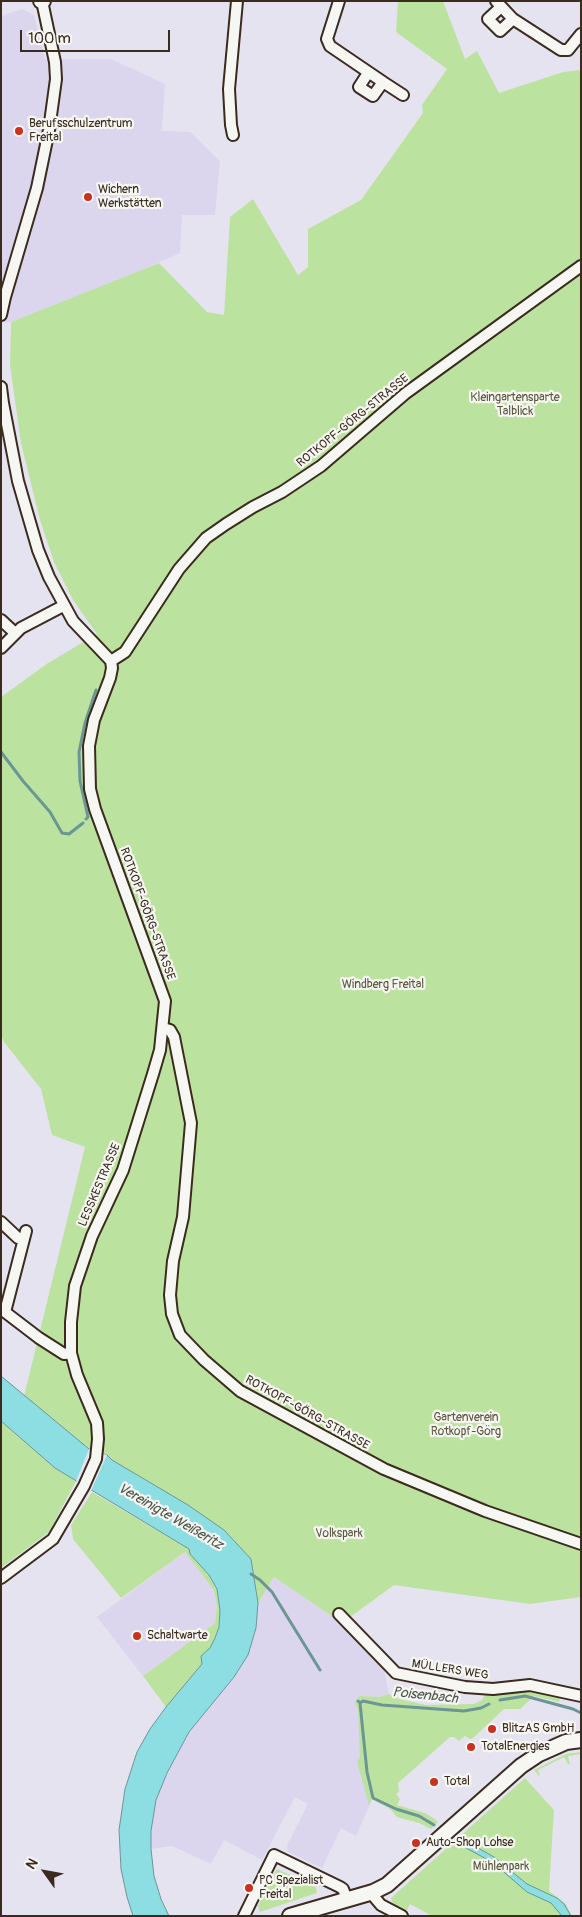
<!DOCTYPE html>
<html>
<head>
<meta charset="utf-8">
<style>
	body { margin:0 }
	#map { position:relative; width:582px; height:1917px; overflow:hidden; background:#e6e3f0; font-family:Pangolin,sans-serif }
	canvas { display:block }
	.frame { position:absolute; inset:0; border:2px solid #3b2a1e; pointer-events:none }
	.north { position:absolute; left:20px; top:1847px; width:50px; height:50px; -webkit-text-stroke:4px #f6f6f2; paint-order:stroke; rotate:302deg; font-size:14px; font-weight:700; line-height:20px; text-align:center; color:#3b2a1e }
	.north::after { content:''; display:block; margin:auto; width:18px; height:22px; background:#3b2a1e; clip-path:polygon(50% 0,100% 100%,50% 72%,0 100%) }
	.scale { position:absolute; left:20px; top:30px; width:150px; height:22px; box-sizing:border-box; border:2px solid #3b2a1e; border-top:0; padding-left:6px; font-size:15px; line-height:18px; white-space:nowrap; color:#3b2a1e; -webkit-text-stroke:4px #f6f6f2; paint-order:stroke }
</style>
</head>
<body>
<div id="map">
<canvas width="582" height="1917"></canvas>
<div class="frame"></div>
<div class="north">N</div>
<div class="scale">100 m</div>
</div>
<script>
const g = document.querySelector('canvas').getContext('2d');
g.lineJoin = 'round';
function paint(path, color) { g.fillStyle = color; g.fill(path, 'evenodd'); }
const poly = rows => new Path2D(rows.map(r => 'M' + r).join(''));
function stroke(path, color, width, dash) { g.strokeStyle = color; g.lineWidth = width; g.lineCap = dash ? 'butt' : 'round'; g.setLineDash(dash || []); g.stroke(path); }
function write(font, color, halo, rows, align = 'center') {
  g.font = font + ' Pangolin,sans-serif'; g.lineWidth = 4.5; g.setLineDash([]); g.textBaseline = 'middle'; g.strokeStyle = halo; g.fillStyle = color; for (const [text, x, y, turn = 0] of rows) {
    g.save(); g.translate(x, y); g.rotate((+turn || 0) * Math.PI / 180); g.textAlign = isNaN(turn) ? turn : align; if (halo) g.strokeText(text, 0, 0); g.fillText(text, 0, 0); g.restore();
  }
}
paint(poly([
	[22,9,34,15,45,59,111,59,165,84,162,131,190,132,220,161,215,215,182,215,180,253,146,268,11,322,1,322,1,16],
	[185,1552,214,1590,217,1606,215,1623,143,1676,97,1617],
	[274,1577,342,1623,383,1665,389,1694,379,1697,376,1791,356,1836,341,1828,322,1868,288,1852,287,1845,308,1804,295,1797,262,1860,224,1840,211,1864,172,1846,151,1849,151,1831,156,1800,167,1773,189,1732,234,1677,248,1655,256,1628,258,1603]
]), '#dbd6ee');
paint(poly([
	[398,1,443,1,465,59,477,51,499,93,563,72,581,70,581,1597,530,1604,394,1585,342,1623,274,1577,258,1603,251,1559,224,1530,188,1505,112,1460,107,1455,89,1449,24,1396,85,1147,52,1135,41,1089,4,1042,1,1035,1,697,48,663,97,634,73,600,54,562,40,520,21,443,10,365,11,322,159,263,207,312,224,315,230,217,253,199,298,275,308,267,308,229,361,200,423,113,422,105,447,69,396,32],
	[1,1421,55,1468,76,1481,49,1532,1,1568],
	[92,1492,189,1549,209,1575,217,1589,220,1610,219,1627,215,1638,210,1648,202,1656,202,1664,166,1707,143,1676,215,1623,217,1606,214,1590,185,1552,121,1598,73,1539,71,1525],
	[531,1687,561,1695,559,1702,534,1696,520,1709,504,1709,472,1739,470,1739,465,1736,459,1741,454,1737,450,1737,398,1783,399,1792,396,1794,400,1799,397,1805,425,1813,433,1818,438,1822,431,1829,419,1823,397,1817,390,1809,372,1799,369,1805,357,1762,360,1756,358,1711,355,1702,360,1696,379,1697,389,1694,399,1699,426,1705,474,1704,482,1700,487,1692],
	[581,1752,581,1754,568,1756,570,1764,568,1764,564,1757,538,1770,540,1777,534,1770,566,1754],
	[525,1778,554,1810,549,1891,565,1903,572,1916,432,1916,410,1904,406,1912,392,1902,391,1898],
	[277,1869,316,1887,317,1893,260,1912,258,1906]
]), '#bbe39f');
const water = poly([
	[1,1376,89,1449,107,1455,112,1460,188,1505,224,1530,251,1559,258,1603,256,1628,248,1655,234,1677,189,1732,167,1773,156,1800,151,1831,151,1849,154,1876,161,1899,169,1916,133,1916,127,1897,121,1869,119,1830,125,1789,137,1752,150,1729,166,1707,202,1664,201,1656,210,1648,215,1638,219,1627,220,1610,217,1589,209,1575,190,1554,189,1549,55,1468,1,1421,1,1376],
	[459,1837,494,1857,527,1884,557,1898,564,1904,571,1916,562,1916,551,1903,527,1892,492,1862,455,1842,459,1837]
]);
paint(water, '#8cdee3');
stroke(water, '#6c9694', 1);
paint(poly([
	[89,1449,107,1455,91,1491,76,1481]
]), '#e6e3f0');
stroke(poly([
	[1,752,23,781,50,812,62,833,69,834,83,823],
	[86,819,88,817,80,781,79,752,85,723,96,690],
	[251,1574,260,1580,272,1592,320,1670],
	[500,1700,525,1696,573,1709,581,1713],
	[358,1701,360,1703,363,1701,382,1705,464,1711,481,1708,489,1704],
	[360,1703,367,1772,373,1798,396,1809,419,1816,434,1825]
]), '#6c9694', 3);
const street = poly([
	[339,1,327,39,330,46,383,82,373,96,359,87,368,73],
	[496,1,513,19,561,50,568,50,581,34],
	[501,7,488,19,500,31,513,19],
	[383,82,403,95],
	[233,135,231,125,229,89,237,1],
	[1,315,5,297,37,188,49,130,56,79,55,62,42,1],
	[1,387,3,403,18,481,38,550,49,577,73,621,111,661,112,668,110,678,94,720,89,746,90,789,95,809,165,1001,160,1050,153,1074,123,1170,92,1236,75,1286,71,1322,71,1353,77,1375,97,1423,98,1439,96,1459,84,1486,53,1539,1,1578],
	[1,620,15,633],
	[1,648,21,628,63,606],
	[111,661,125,652,179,569,206,538,226,524,253,507,282,492,321,466,406,393,581,266],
	[163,1028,170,1030,174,1037,191,1123,183,1217,173,1261,170,1295,172,1314,180,1335,204,1360,240,1391,384,1469,485,1511,581,1544],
	[1,1222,18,1238,24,1239],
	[26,1231,5,1312,39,1338,64,1354,71,1353],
	[339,1614,396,1673,465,1687,493,1689,530,1685,581,1696],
	[373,1892,375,1898,381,1905,402,1916],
	[244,1916,274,1855,340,1887,343,1889,347,1899]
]);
const secondary = poly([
	[41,1,43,1],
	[290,1916,373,1892,387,1885,521,1766,539,1754,566,1742,581,1740]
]);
stroke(street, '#3b2a1e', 14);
stroke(secondary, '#3b2a1e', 18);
stroke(street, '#f6f6f2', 10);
stroke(secondary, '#f6f6f2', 14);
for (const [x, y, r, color] of [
	[19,131,5,"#c8321e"],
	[88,197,5,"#c8321e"],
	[137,1636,5,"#c8321e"],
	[492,1729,5,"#c8321e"],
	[471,1747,5,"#c8321e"],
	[434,1782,5,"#c8321e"],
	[416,1843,5,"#c8321e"],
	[249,1888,5,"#c8321e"]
]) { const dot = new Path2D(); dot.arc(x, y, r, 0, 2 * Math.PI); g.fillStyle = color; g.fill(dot); stroke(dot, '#f6f6f2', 2); }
write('12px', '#3b2a1e', '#f6f6f2', [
	["Berufsschulzentrum",29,124],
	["Freital",29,138],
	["Wichern",98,190],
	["Werkstätten",98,204],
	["Schaltwarte",147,1636],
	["BlitzAS GmbH",502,1729],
	["TotalEnergies",481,1747],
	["Total",444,1782],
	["Auto-Shop Lohse",426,1843],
	["PC Spezialist",259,1881],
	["Freital",259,1895]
], 'left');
write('12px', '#5b583e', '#f6f6f2', [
	["Kleingartensparte",515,398],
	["Talblick",515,412],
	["Windberg Freital",383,985],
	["Gartenverein",466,1418],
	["Rotkopf-Görg",466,1432],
	["Volkspark",339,1534],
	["Mühlenpark",501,1867]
]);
write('12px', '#3b2a1e', '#f6f6f2', [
	["ROTKOPF-GÖRG-STRASSE",353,421,-39],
	["ROTKOPF-GÖRG-STRASSE",147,914,70],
	["LESSKESTRASSE",100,1185,-67],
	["ROTKOPF-GÖRG-STRASSE",307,1413,29],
	["MÜLLERS WEG",450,1670,9]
]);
write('italic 14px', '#4f574f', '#f6f6f2', [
	["Vereinigte Weißeritz",170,1517,30],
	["Poisenbach",425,1696,6]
]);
</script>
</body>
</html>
